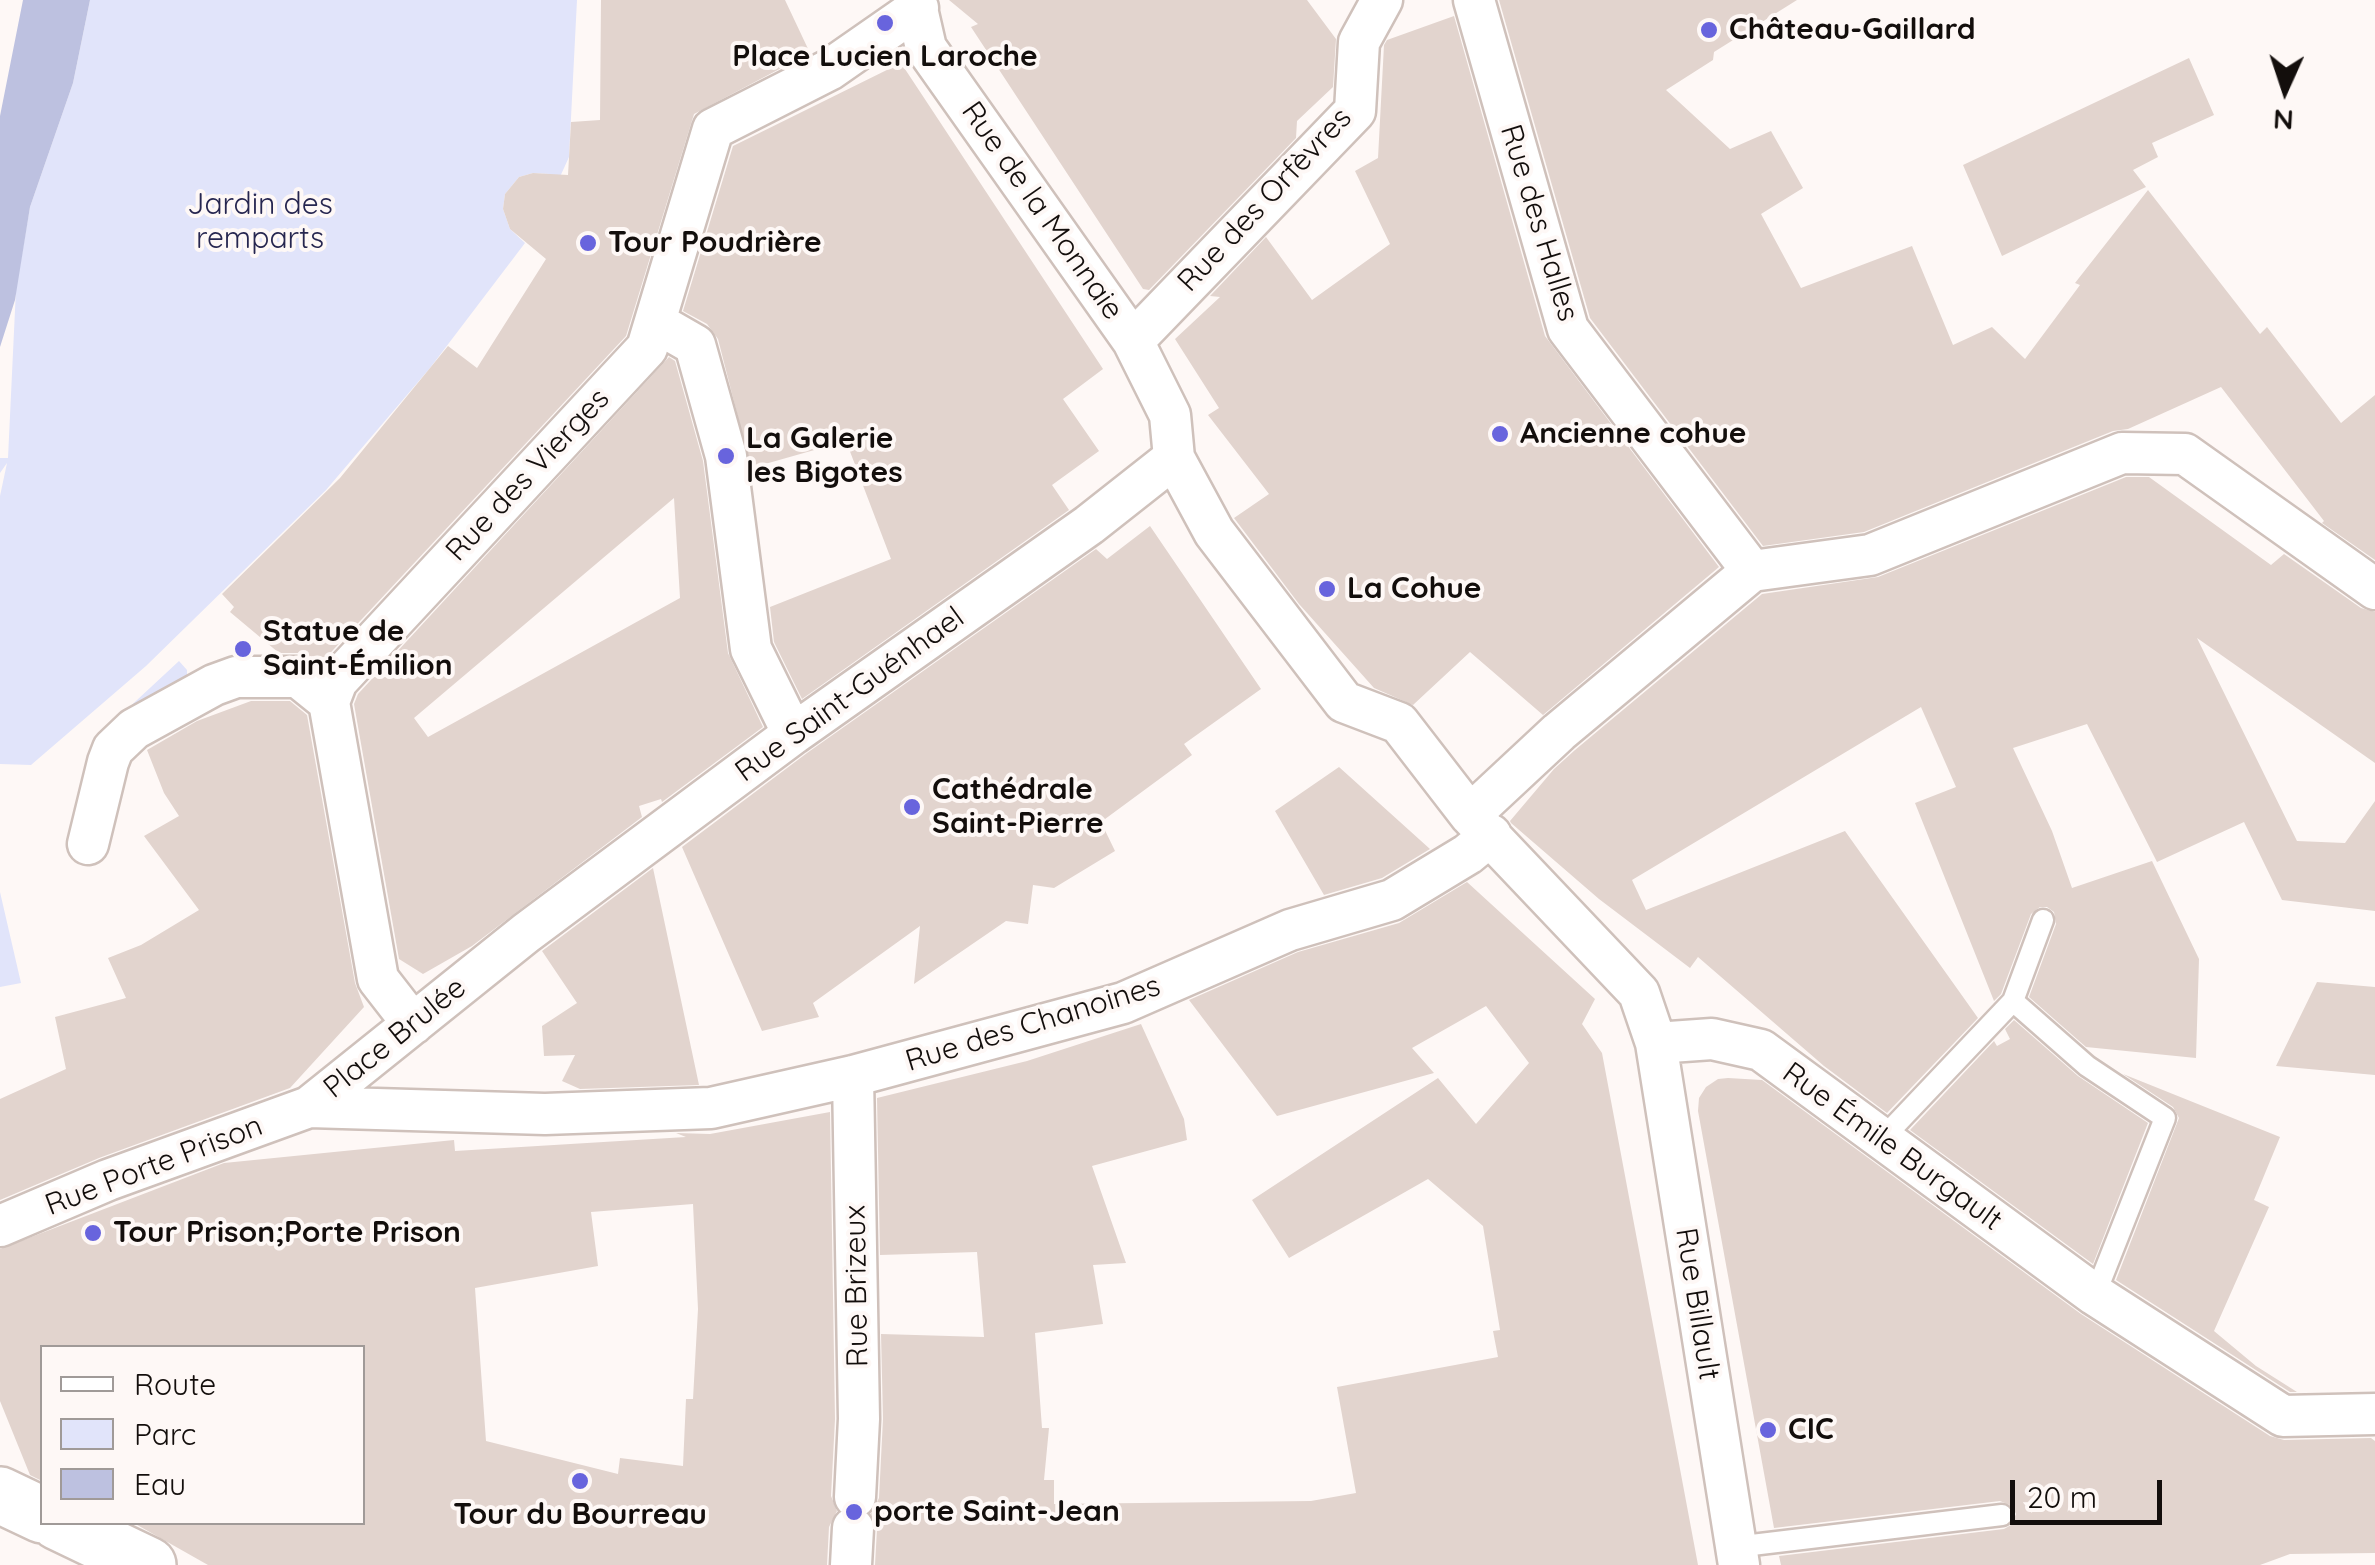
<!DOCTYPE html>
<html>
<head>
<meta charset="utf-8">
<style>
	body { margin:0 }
	#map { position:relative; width:2375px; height:1565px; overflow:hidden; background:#fef8f6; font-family:Quicksand,sans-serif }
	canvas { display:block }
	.legend { position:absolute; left:40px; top:1345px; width:325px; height:180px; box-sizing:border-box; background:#fef8f6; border:2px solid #a09a98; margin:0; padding:12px 18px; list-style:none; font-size:30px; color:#130e0c }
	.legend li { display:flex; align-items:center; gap:20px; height:50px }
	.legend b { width:50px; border:2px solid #a09a98 }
	.north { position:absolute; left:2235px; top:40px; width:100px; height:100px; -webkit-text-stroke:8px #fef8f6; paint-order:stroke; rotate:183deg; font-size:28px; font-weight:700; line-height:40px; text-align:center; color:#130e0c }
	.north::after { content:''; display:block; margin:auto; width:35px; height:45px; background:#130e0c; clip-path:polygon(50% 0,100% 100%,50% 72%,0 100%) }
	.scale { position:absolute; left:2010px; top:1480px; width:152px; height:45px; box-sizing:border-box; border:5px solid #130e0c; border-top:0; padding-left:12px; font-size:30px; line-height:35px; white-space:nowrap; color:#130e0c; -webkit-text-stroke:8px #fef8f6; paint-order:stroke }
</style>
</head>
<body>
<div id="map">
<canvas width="2375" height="1565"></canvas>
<ul class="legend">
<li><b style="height:12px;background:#fff"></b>Route</li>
<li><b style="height:28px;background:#e1e4fa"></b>Parc</li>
<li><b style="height:28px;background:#bdc1e0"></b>Eau</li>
</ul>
<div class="north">N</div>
<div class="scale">20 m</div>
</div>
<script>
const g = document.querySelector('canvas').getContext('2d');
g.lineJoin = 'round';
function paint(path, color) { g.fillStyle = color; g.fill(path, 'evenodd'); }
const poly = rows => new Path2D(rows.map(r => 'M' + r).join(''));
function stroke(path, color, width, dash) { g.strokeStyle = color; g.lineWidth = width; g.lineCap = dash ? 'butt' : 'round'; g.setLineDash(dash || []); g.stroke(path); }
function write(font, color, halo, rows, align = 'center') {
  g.font = font + ' Quicksand,sans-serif'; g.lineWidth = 8; g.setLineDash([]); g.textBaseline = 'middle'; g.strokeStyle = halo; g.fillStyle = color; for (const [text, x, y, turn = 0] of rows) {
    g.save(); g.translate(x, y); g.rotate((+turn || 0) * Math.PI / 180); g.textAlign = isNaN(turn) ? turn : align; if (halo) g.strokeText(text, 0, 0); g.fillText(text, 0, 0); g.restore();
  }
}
paint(poly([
	[90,0,577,0,569,157,559,179,550,174,533,173,519,177,505,194,503,209,510,229,525,243,430,368,326,490,146,666,31,765,0,764,0,496,7,463,0,473,0,458,8,458,16,289,30,207,73,83],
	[179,661,187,670,187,680,123,713],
	[0,892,21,983,0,987]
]), '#e1e4fa');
paint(poly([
	[23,0,90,0,73,83,30,207,15,300,0,347,0,116]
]), '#bdc1e0');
paint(poly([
	[601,0,785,0,810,53,694,114,626,336,320,664,299,653,279,653,230,612,234,607,222,594,340,478,448,346,477,368,546,259,510,229,503,209,505,194,519,177,533,173,568,175,571,122,600,120],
	[949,0,1307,0,1336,39,1333,87,1297,121,1296,138,1149,290,1143,289,971,27,978,24],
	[1499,0,1797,0,1714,52,1713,60,1666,90,1730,149,1771,131,1803,188,1761,214,1801,288,1912,246,1953,345,1992,327,2025,359,2080,285,2075,283,2148,190,2260,334,2267,327,2341,423,2375,395,2375,560,2322,523,2324,521,2221,387,2128,429,2113,431,1864,532,1763,546,1590,318],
	[1454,16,1545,336,1719,567,1543,715,1470,652,1413,705,1374,688,1299,604,1234,518,1269,494,1208,415,1219,408,1175,339,1220,297,1210,296,1266,237,1312,300,1390,244,1355,171,1378,158,1384,45,1387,40],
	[2189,58,2214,115,2152,143,2158,157,2133,170,2146,187,2002,256,1963,165],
	[901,63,1103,369,1063,399,1099,451,1052,485,1069,510,802,699,774,642,770,607,891,559,846,441,751,468,718,339,707,324,683,311,733,146],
	[669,357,675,361,703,461,728,653,763,727,662,802,661,799,639,806,642,817,472,946,423,974,399,959,354,704,358,694],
	[674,498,680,598,428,737,414,718],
	[2126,477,2149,477,2271,565,2284,554,2361,608,2375,612,2375,763,2197,638,2297,841,2345,843,2375,801,2375,911,2282,900,2244,822,2157,862,2087,724,2013,748,2052,831,2072,888,2152,861,2199,959,2196,1058,2086,1047,2029,997,2056,924,2054,912,2047,907,2040,907,2031,914,2001,994,1994,1001,1915,803,1956,787,1921,707,1632,880,1646,910,1845,831,1978,1018,1887,1113,1824,1066,1698,957,1690,968,1599,899,1511,823,1510,821,1554,769,1575,750,1762,594,1878,577],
	[1150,526,1261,689,1184,744,1192,755,1101,822,1115,851,1054,888,1033,885,1028,924,1006,921,914,984,920,926,813,1003,819,1017,762,1031,682,847,807,753,1096,549,1107,559],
	[251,701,290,701,307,715,355,983,364,1007,290,1088,99,1158,0,1200,0,1099,66,1069,55,1017,126,998,108,958,141,945,199,910,144,836,179,816,164,793,147,750,197,721],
	[1339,767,1430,849,1382,878,1324,895,1275,811],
	[653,868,699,1085,580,1089,562,1081,575,1055,544,1056,542,1026,577,1003,542,951],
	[1467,882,1595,999,1582,1024,1602,1053,1698,1565,875,1565,877,1529,871,1514,879,1498,883,1419,881,1334,984,1337,977,1252,880,1255,877,1098,1027,1061,1141,1024,1184,1119,1187,1140,1092,1166,1126,1263,1093,1265,1103,1324,1035,1333,1042,1428,1049,1428,1044,1480,1054,1480,1054,1504,1311,1501,1356,1493,1337,1387,1498,1357,1493,1331,1500,1330,1483,1226,1428,1179,1289,1258,1252,1200,1438,1078,1476,1124,1529,1063,1486,1006,1412,1048,1434,1073,1277,1116,1189,1000,1298,952,1399,923],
	[2317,982,2375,987,2375,1075,2276,1066],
	[2014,1020,2078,1076,2148,1123,2093,1264,1910,1130,1994,1041,1997,1046,2010,1039,2005,1029],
	[2123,1074,2280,1137,2254,1200,2269,1207,2214,1331,2256,1366,2297,1392,2290,1392,2116,1280,2179,1118,2173,1107],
	[1728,1078,1762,1080,2081,1314,2270,1436,2284,1440,2371,1438,2375,1441,2375,1553,2290,1554,2260,1565,1781,1565,1779,1556,2004,1529,2011,1525,2016,1514,2012,1506,2000,1501,1774,1528,1698,1111,1699,1098,1706,1087,1718,1079],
	[830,1112,835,1419,831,1496,837,1511,829,1527,827,1565,208,1565,132,1522,362,1522,362,1348,42,1348,42,1481,30,1475,0,1401,0,1249,224,1163,454,1140,455,1151,686,1137,676,1133,710,1134],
	[693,1204,698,1309,693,1399,686,1399,683,1466,620,1458,618,1474,486,1441,475,1288,598,1266,591,1212]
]), '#e2d4ce');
const lane = poly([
	[2013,1001,2087,1066,2165,1118,2095,1295],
	[1881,1140,2013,1001,2043,920],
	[1735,1547,2002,1515]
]);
const street = poly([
	[915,0,926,48,1133,341,1170,415,1174,458,1214,532,1344,702,1399,723,1470,815,1639,993,1656,1043,1739,1565],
	[1474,0,1568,329,1752,571],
	[655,322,695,345,726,456,751,649,793,734],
	[1133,341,1355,111,1359,42,1382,0],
	[1470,815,1559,732,1752,571,1870,555,2122,453,2185,454,2375,589],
	[88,844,108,762,113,749,134,729,214,685,236,677,298,677,329,702],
	[413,1024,378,979,329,702,337,681,647,348,713,129,829,70,918,8],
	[1656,1043,1712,1039,1761,1050,2095,1295,2283,1416,2375,1414],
	[853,1076,859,1419,855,1497],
	[309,1107,545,1114,711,1108,853,1076,1123,1003,1290,930,1392,900,1468,854,1491,835],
	[0,1226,108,1180,309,1107,526,933,793,734,1089,525,1174,458],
	[851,1565,853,1528]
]);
const secondary = poly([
	[0,1495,42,1515],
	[58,1522,148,1565]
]);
stroke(lane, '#cfc1bb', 25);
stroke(street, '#cfc1bb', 45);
stroke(secondary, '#cfc1bb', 60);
stroke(lane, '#fff', 20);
stroke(street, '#fff', 40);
stroke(secondary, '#fff', 55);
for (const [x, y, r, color] of [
	[885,23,10,"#6864dd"],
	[1709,30,10,"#6864dd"],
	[588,243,10,"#6864dd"],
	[1500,434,10,"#6864dd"],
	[726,456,10,"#6864dd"],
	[1327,589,10,"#6864dd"],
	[243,649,10,"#6864dd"],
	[912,807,10,"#6864dd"],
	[93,1233,10,"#6864dd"],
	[1768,1430,10,"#6864dd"],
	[580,1481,10,"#6864dd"],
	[854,1512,10,"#6864dd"]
]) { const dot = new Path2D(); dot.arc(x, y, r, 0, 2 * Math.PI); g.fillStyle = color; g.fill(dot); stroke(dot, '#fef8f6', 4); }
write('bold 30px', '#130e0c', '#fef8f6', [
	["Château-Gaillard",1729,30],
	["Place Lucien Laroche",885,57,"center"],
	["Tour Poudrière",608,243],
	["Ancienne cohue",1520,434],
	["La Galerie",746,439],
	["les Bigotes",746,473],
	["La Cohue",1347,589],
	["Statue de",263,632],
	["Saint-Émilion",263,666],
	["Cathédrale",932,790],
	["Saint-Pierre",932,824],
	["Tour Prison;Porte Prison",113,1233],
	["CIC",1788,1430],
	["porte Saint-Jean",874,1512],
	["Tour du Bourreau",580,1515,"center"]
], 'left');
write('30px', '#130e0c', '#fef8f6', [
	["Rue des Orfèvres",1265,200,-47],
	["Rue de la Monnaie",1042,211,55],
	["Rue des Halles",1539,223,73],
	["Rue des Vierges",528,475,-47],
	["Rue Saint-Guénhael",850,695,-36],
	["Rue des Chanoines",1033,1024,-17],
	["Place Brulée",395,1038,-39],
	["Rue Émile Burgault",1892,1147,36],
	["Rue Porte Prison",154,1166,-21],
	["Rue Brizeux",857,1286,-91],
	["Rue Billault",1697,1304,81]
]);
write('30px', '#262650', '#fef8f6', [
	["Jardin des",260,205],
	["remparts",260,239]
]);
</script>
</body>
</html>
